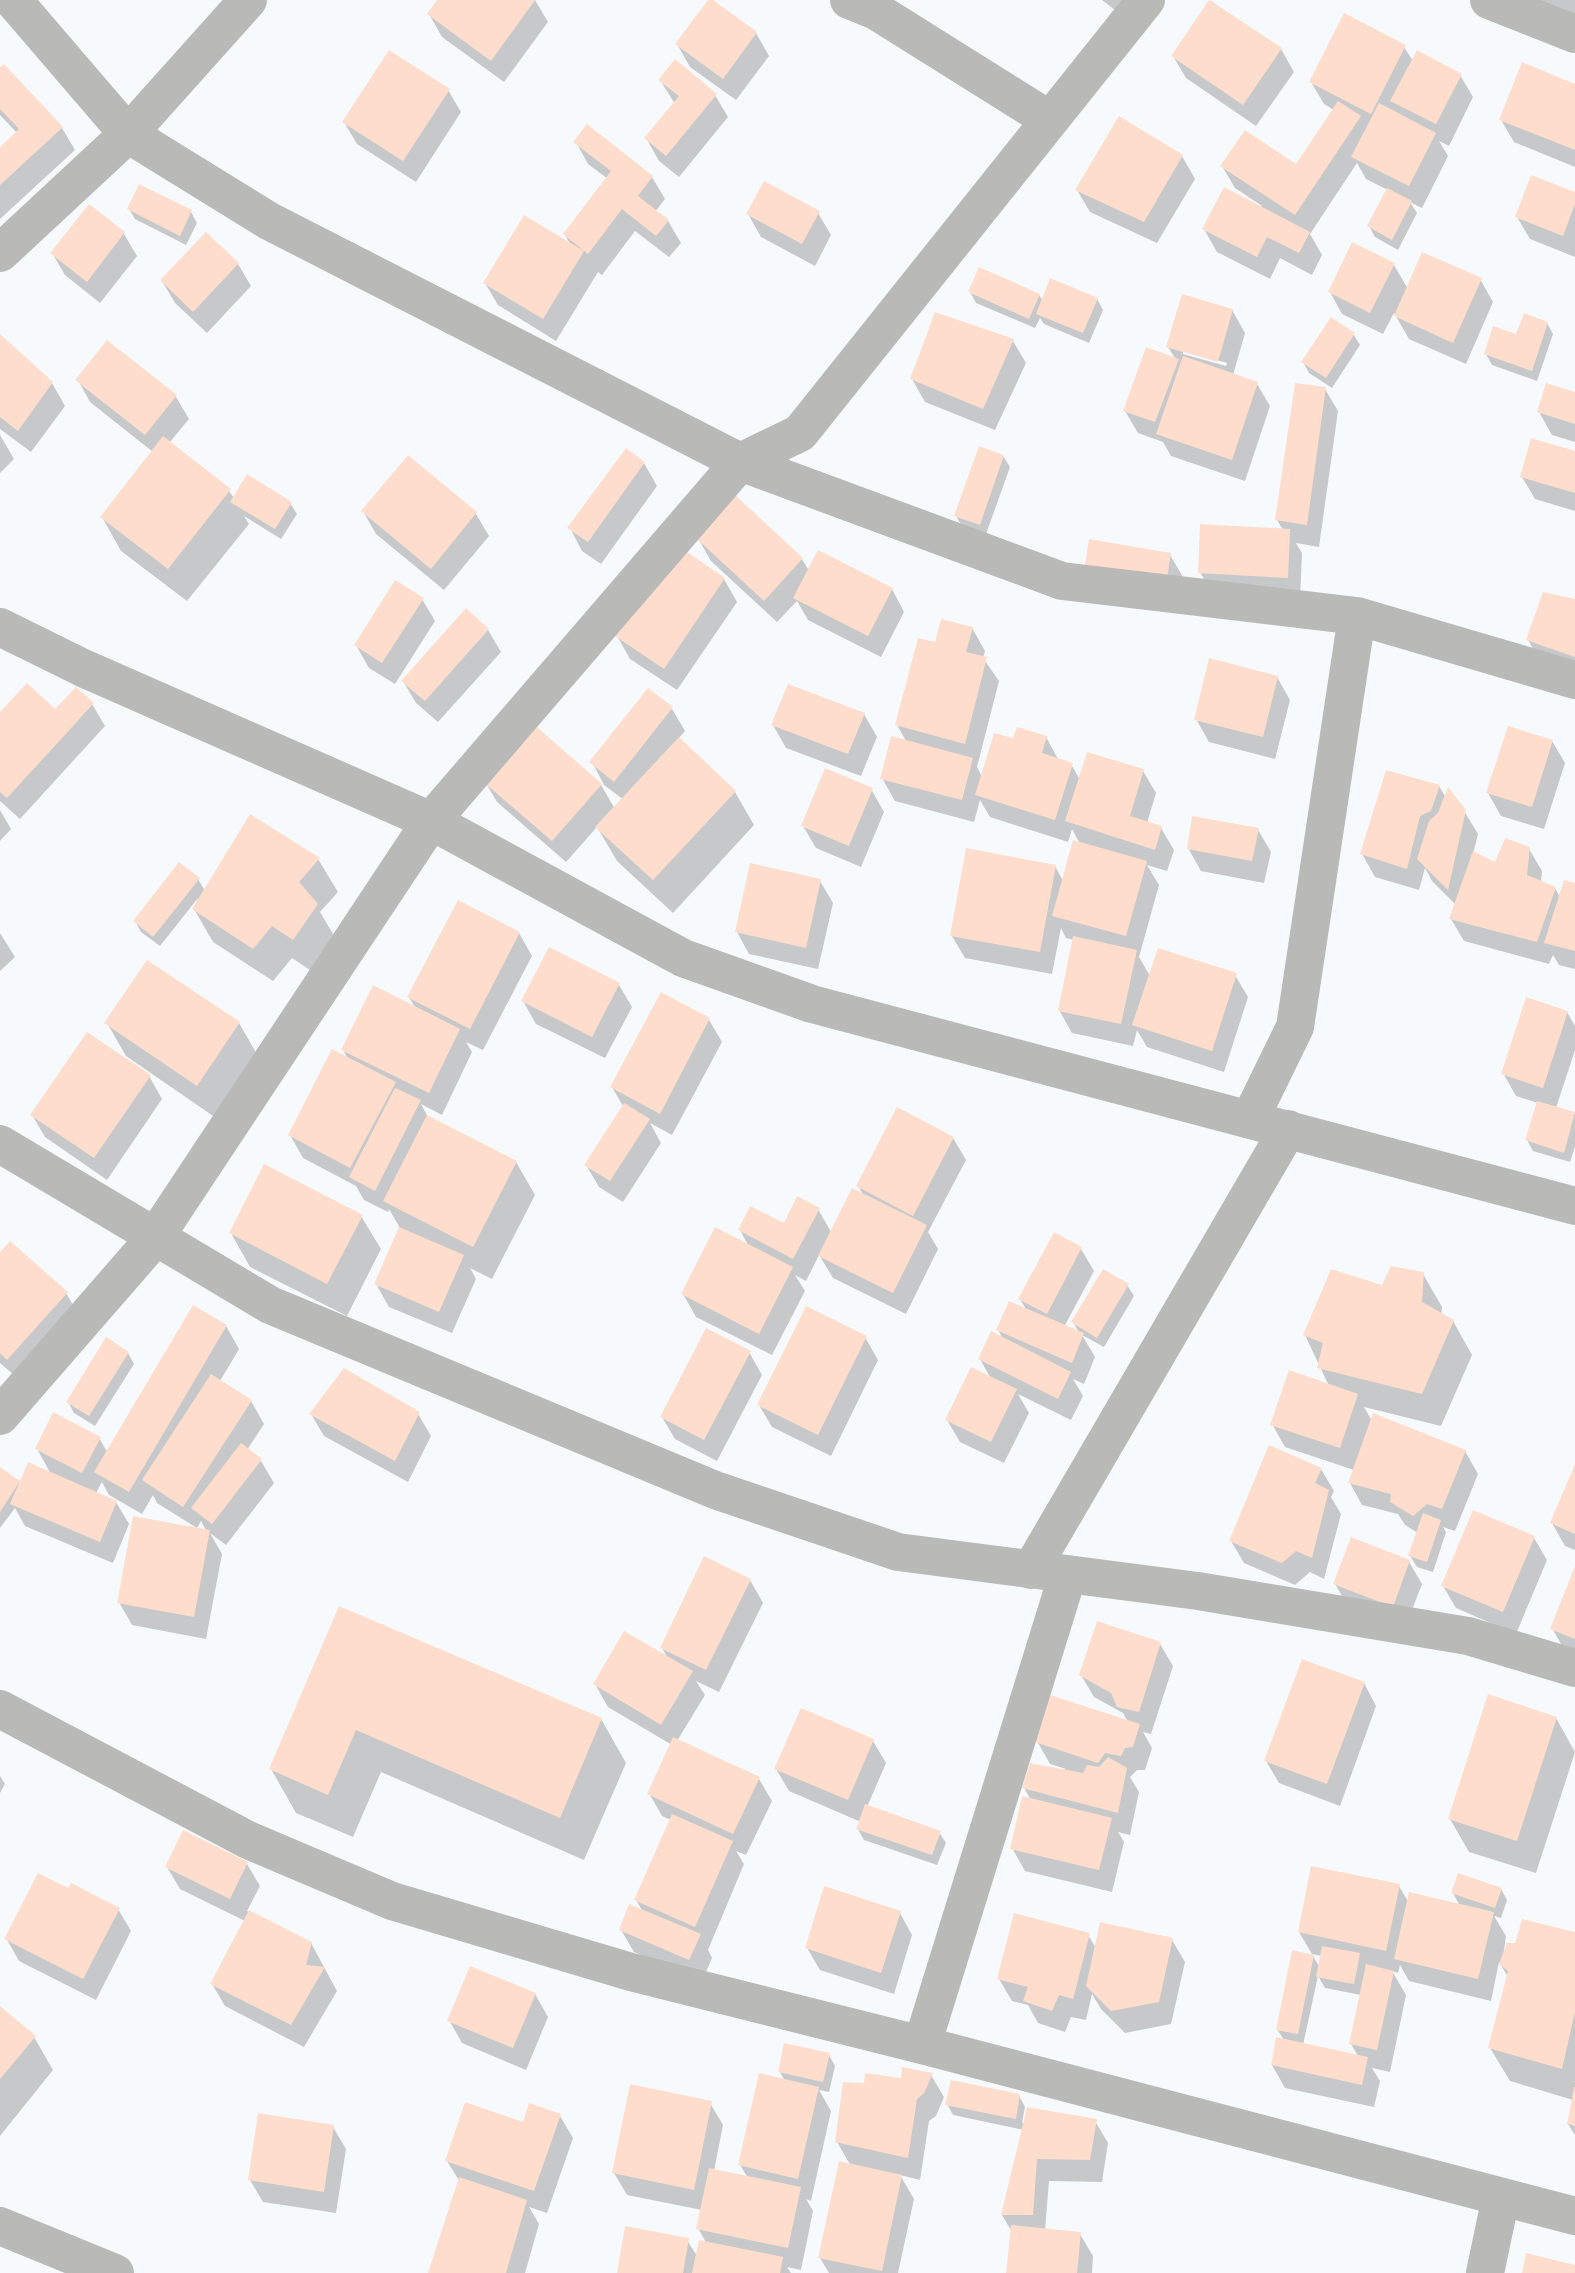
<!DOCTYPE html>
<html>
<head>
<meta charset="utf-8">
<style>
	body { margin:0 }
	canvas { display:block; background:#f7fafd }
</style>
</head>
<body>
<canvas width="1575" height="2273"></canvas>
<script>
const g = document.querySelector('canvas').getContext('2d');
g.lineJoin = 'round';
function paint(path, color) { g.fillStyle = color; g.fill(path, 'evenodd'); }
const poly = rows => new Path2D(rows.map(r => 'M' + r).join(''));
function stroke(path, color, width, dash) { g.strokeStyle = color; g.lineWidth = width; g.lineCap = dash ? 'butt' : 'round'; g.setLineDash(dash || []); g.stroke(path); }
paint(poly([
	[440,0,535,0,548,22,504,82,442,37,429,14],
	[710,0,756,33,769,56,736,100,690,67,677,44],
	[1102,0,1130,0,1120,14],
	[1515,0,1575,0,1575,20],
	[1211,1,1281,49,1294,72,1256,126,1186,78,1173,56],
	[1404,47,1413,61,1460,75,1473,97,1449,146,1439,141,1448,156,1422,208,1410,202,1417,213,1398,250,1375,237,1369,226,1388,190,1366,179,1357,163,1310,234,1322,255,1312,275,1280,258,1270,279,1217,252,1204,229,1262,206,1235,188,1222,166,1297,166,1334,110,1324,104,1311,82],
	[0,70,62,128,75,150,0,219,0,149,17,133,0,115],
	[660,80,715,95,728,117,679,177,659,161,646,138,675,104],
	[1575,86,1575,167,1514,142,1501,120],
	[448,90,461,112,416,182,357,144,344,122],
	[576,142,652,177,665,199,655,212,668,221,681,243,669,257,635,231,602,275,598,272,556,341,498,305,485,283,571,245,565,235,608,179,588,164],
	[1182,156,1195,179,1157,243,1090,212,1077,190],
	[1575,194,1575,257,1530,239,1517,217],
	[89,206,124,234,137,256,100,303,65,275,52,253],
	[129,209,191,212,197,223,186,245,135,219],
	[818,213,831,235,815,266,761,237,748,214],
	[238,264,251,286,207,333,175,303,162,281],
	[1394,265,1408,289,1480,279,1493,302,1466,364,1409,339,1394,313,1383,334,1342,314,1330,292],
	[970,292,1039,295,1043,301,1097,299,1103,310,1089,343,1044,324,1040,318,1035,328,976,303],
	[1232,310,1245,333,1233,375,1257,384,1270,406,1245,481,1171,456,1163,442,1138,433,1125,411,1176,360,1168,347],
	[1183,350,1227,363,1226,366,1183,354],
	[1331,320,1354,335,1360,345,1332,388,1309,373,1303,362],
	[1547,323,1553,334,1537,381,1492,365,1486,354],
	[0,336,52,383,65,406,31,452,0,429],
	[1013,341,1026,363,995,430,925,402,912,379],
	[107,342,176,397,189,419,169,443,229,491,234,498,290,503,297,514,281,539,244,516,249,524,187,601,121,551,102,517,153,452,90,402,78,380],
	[1325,389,1338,411,1319,547,1296,543,1302,553,1300,600,1213,595,1200,572,1283,530,1277,520],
	[1575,394,1575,442,1552,435,1539,412],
	[0,435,14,459,0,473],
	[1575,453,1575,511,1535,499,1522,477],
	[1003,456,1010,467,986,534,962,526,956,516],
	[408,457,476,514,489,536,444,590,376,534,363,511],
	[644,463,657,486,601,564,582,551,570,528],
	[698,538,802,559,809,571,892,589,904,612,881,657,808,620,797,601,777,622,711,561],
	[1090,541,1170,555,1183,577,1178,606],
	[678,548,724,579,737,602,677,690,630,659,617,636],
	[422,599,435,621,395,684,369,668,356,645],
	[1575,601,1575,674,1541,662,1528,640],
	[972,628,985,651,983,658,999,681,977,767,982,777,1014,740,1046,737,1059,761,1071,764,1080,780,1143,771,1156,793,1147,823,1161,828,1174,850,1167,871,1147,865,1159,885,1139,957,1150,976,1235,975,1248,997,1224,1072,1147,1047,1137,1030,1133,1046,1072,1033,1059,1010,1074,940,1066,938,1061,928,1052,974,965,958,952,936,1055,866,1063,881,1080,844,1072,829,1068,842,990,817,980,800,974,822,895,801,882,778,906,741,897,725,936,644],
	[488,630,501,652,438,722,416,703,403,681],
	[1277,677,1290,700,1275,759,1209,742,1196,719],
	[92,704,105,726,20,819,0,801,0,714,55,711],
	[672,709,685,731,678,739,735,792,754,825,673,913,617,861,597,827,566,862,497,802,484,780,601,785,615,809,624,800,604,785,592,762],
	[864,714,877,737,861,776,786,748,773,725],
	[1552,741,1565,763,1544,829,1501,816,1488,793],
	[1439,786,1446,798,1464,811,1478,834,1473,854,1496,864,1529,849,1542,871,1541,882,1555,888,1560,897,1575,885,1575,969,1559,965,1553,955,1549,964,1464,941,1451,919,1456,905,1432,881,1425,868,1419,890,1375,877,1362,854],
	[871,789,884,812,861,867,816,848,803,826],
	[0,810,11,829,0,841],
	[1258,830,1271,852,1264,883,1201,871,1188,848],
	[318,859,338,892,320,912,336,939,313,972,292,958,273,981,213,942,194,909,198,898,160,946,141,932,135,921,198,879,205,891],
	[820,881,833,903,818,969,749,954,737,932],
	[0,933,15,957,0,971],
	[519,933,532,956,483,1050,466,1042,472,1052,442,1115,421,1104,428,1117,516,1162,535,1195,492,1279,470,1268,476,1279,452,1333,389,1307,376,1284,400,1228,389,1209,388,1212,364,1200,356,1186,303,1158,290,1135,348,1059,343,1050,416,1009,409,997],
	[619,985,632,1007,605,1058,536,1024,523,1001],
	[1567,1012,1575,1026,1575,1050,1556,1108,1575,1114,1575,1147,1570,1162,1533,1151,1527,1140,1538,1103,1516,1096,1503,1073],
	[709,1020,722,1042,672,1135,650,1123,661,1143,623,1202,599,1187,586,1165,624,1108,612,1087],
	[107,1023,239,1023,258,1056,216,1118,126,1056],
	[149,1076,162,1099,107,1180,45,1137,32,1115],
	[953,1138,966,1160,928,1232,938,1249,906,1314,833,1278,819,1255,806,1281,795,1275,805,1291,772,1355,696,1317,683,1294,749,1247,740,1230,784,1225,818,1209,831,1232,864,1196,858,1186],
	[361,1216,381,1249,347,1316,250,1267,231,1233],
	[1081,1249,1094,1271,1064,1327,1080,1334,1073,1322,1127,1285,1134,1296,1104,1347,1082,1335,1095,1357,1084,1384,1073,1379,1083,1396,1071,1420,1018,1394,1029,1413,1004,1463,960,1442,947,1420,991,1379,980,1359,1003,1339,998,1330,1027,1311,1020,1299],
	[0,1255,66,1293,79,1315,21,1381,0,1363],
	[1423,1274,1442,1307,1441,1315,1453,1321,1472,1355,1441,1426,1364,1407,1372,1421,1465,1451,1478,1474,1455,1531,1443,1527,1446,1532,1433,1572,1417,1567,1410,1556,1418,1533,1405,1525,1398,1514,1362,1505,1350,1483,1354,1470,1285,1447,1272,1424,1329,1386,1305,1335,1383,1287],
	[226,1326,239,1349,220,1381,251,1401,264,1424,247,1450,261,1461,274,1483,226,1545,210,1533,222,1554,206,1639,132,1625,119,1602,207,1532,201,1521,197,1528,157,1503,153,1495,142,1514,109,1495,102,1482,96,1493,116,1502,129,1524,113,1563,25,1526,15,1508,0,1528,0,1470,21,1483,51,1474,37,1449,99,1438,108,1453],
	[865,1337,878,1360,831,1456,772,1427,759,1405],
	[749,1352,762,1375,717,1461,675,1439,662,1417],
	[128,1353,134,1364,95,1426,74,1413,68,1402],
	[311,1414,418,1414,431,1436,408,1482,324,1436],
	[1575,1468,1575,1550,1565,1546,1552,1523],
	[1321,1469,1334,1491,1331,1497,1341,1514,1324,1579,1310,1572,1295,1585,1244,1563,1231,1541],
	[1534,1538,1547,1560,1516,1634,1456,1608,1443,1586],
	[1409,1562,1422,1584,1405,1628,1348,1606,1335,1584],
	[1575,1570,1575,1655,1565,1651,1552,1628],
	[750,1580,763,1603,719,1692,696,1681,705,1695,677,1741,759,1779,772,1801,746,1855,736,1851,744,1864,708,1950,712,1958,702,1981,634,1952,621,1930,643,1912,636,1900,671,1820,662,1816,649,1793,672,1745,608,1707,595,1684,668,1659,662,1648],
	[340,1608,601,1719,626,1763,584,1860,381,1772,353,1837,296,1813,271,1769],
	[1160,1644,1173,1666,1151,1734,1143,1732,1152,1748,1145,1770,1137,1770,1130,1777,1139,1792,1130,1835,1118,1832,1124,1842,1112,1892,1025,1871,1012,1848,1031,1800,1024,1788,1066,1769,1050,1764,1037,1741,1128,1722,1123,1713,1094,1697,1081,1675],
	[1364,1683,1376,1706,1340,1806,1279,1783,1266,1761],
	[1556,1718,1575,1752,1536,1873,1469,1852,1450,1819],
	[873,1741,886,1763,867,1807,939,1832,946,1843,937,1865,864,1840,858,1829,861,1822,789,1791,776,1769],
	[0,1776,5,1784,0,1793],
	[247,1864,260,1886,247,1911,311,1943,337,1991,304,2047,225,2006,212,1984,245,1921,180,1889,167,1867],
	[1399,1886,1409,1903,1460,1906,1453,1893,1501,1889,1507,1900,1501,1918,1494,1916,1506,1936,1503,1958,1575,1934,1575,2135,1568,2124,1573,2100,1510,2081,1490,2048,1508,1977,1499,1962,1491,2001,1409,1981,1400,1965,1398,1973,1392,1971,1406,1995,1390,2072,1372,2068,1380,2081,1374,2107,1285,2088,1272,2065,1284,2040,1277,2029,1313,1956,1320,1968,1322,1956,1312,1954,1299,1932],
	[1318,1976,1325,1988,1361,1995,1351,2044,1358,2056,1303,2045],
	[118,1909,131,1931,96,2000,19,1961,6,1938],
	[900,1913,912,1935,894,1994,820,1970,807,1948],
	[1088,1935,1096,1948,1172,1940,1185,1962,1171,2024,1125,2033,1101,2009,1092,1994,1086,2020,1071,2017,1065,2032,1038,2023,1028,2005,1012,2001,999,1979],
	[535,1994,548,2017,526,2070,462,2043,449,2020],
	[0,2008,34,2037,53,2070,0,2136],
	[829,2055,835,2066,829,2092,819,2090,831,2111,811,2201,806,2199,813,2211,801,2270,787,2267,791,2273,618,2273,687,2240,697,2256,707,2244,698,2228,702,2210,627,2195,614,2173,710,2103,723,2125,714,2171,748,2178,740,2165,785,2081,780,2072],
	[931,2075,944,2097,936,2116,929,2121,920,2180,900,2175,914,2199,898,2273,829,2273,820,2258,851,2166,837,2142,865,2085],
	[1019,2096,1025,2107,1022,2123,1095,2121,1108,2143,1102,2182,1049,2181,1045,2230,1080,2234,1093,2256,1092,2273,1008,2273,1012,2232,1002,2215,1024,2130,953,2115,947,2104],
	[560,2116,573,2138,547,2213,529,2207,539,2224,525,2273,430,2273,460,2182,447,2161,524,2124],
	[333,2127,346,2149,336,2213,263,2202,250,2180]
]), '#0003');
paint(poly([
	[437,0,535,0,491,61,427,14],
	[708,0,713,0,757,32,723,79,675,44],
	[1209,0,1282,48,1243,105,1171,56],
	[1344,13,1406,45,1371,114,1309,82],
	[389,50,450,89,403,161,342,122],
	[1417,50,1462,74,1436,124,1390,101],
	[675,59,717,94,666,156,644,138,679,96,658,80],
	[1522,62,1575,84,1575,150,1499,120],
	[4,64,63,127,0,185,0,147,19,129,0,109,0,67],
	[1338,101,1361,116,1295,215,1220,166,1245,130,1296,164],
	[1379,103,1436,133,1409,186,1351,157],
	[1119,116,1183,155,1144,222,1075,190],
	[587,124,653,176,638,196,669,220,656,236,622,209,588,254,563,234,611,171,573,142],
	[1531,175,1575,192,1575,204,1563,236,1515,217],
	[764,181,820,211,802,244,746,214],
	[139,184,192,210,180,236,127,209],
	[1224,187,1310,232,1299,253,1267,237,1257,257,1202,229],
	[1387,188,1412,201,1392,240,1367,226],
	[89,204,125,232,87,282,50,253],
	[524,215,584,251,543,319,483,283],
	[206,232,239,263,193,312,160,280],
	[1352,242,1395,263,1370,313,1328,292],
	[1422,252,1482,278,1453,343,1394,316],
	[979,267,1040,294,1029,319,968,292],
	[1050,278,1098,298,1083,333,1036,314],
	[1182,294,1233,309,1218,362,1166,347],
	[935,312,1014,339,983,409,910,379],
	[1524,313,1548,322,1532,371,1484,354,1493,326,1516,334],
	[1331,317,1355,333,1326,378,1301,362],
	[0,334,53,382,18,431,0,417],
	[107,340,177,395,145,435,75,380],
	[1146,347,1179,359,1155,422,1123,411],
	[1183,356,1258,382,1232,460,1156,434],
	[1295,383,1326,387,1307,525,1275,520],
	[1546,383,1575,392,1575,424,1537,412],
	[163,436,231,489,168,569,100,517],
	[1531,438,1575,451,1575,493,1520,477],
	[979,446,1004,455,980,525,954,516],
	[626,448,645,462,588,542,567,528],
	[408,455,477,512,431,569,361,511],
	[247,474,292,502,275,529,230,502],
	[735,495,803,558,764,601,696,538],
	[1200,524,1290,529,1288,578,1198,573],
	[1089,539,1171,553,1166,585,1084,571],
	[677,545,725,578,664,669,615,636],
	[818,550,893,588,868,636,793,598],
	[395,580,424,598,382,663,354,645],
	[1543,592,1575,599,1575,657,1526,640],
	[466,608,489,629,425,701,401,681],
	[941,619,973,627,966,652,987,657,965,744,895,725,918,638,935,642],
	[1209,658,1278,676,1263,737,1194,720],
	[27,683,55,709,76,687,94,703,7,798,0,792,0,712],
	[788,684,865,713,848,754,771,725],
	[648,688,673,707,614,782,589,762],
	[531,722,602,784,552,841,481,780],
	[1508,726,1553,740,1532,807,1486,793],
	[1017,727,1047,736,1042,753,1073,763,1055,820,975,795,994,733,1013,738],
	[891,736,973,758,962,800,880,779],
	[679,737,736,791,653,880,595,827],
	[1087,752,1144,769,1130,816,1162,826,1155,850,1065,821],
	[825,768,873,788,849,846,801,826],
	[1386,770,1440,785,1431,811,1420,816,1407,869,1360,854],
	[1448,787,1466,810,1448,890,1417,859,1429,821,1438,813],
	[250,814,320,858,299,882,318,904,293,940,272,926,253,949,192,909],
	[1192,816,1259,828,1252,861,1187,849],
	[1505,838,1530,847,1527,875,1556,887,1537,942,1449,919,1473,851,1495,862],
	[1073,840,1147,861,1126,936,1052,916],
	[966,848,1056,865,1040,952,950,936],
	[179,862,200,878,153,937,133,921],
	[750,863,821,879,806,948,735,932],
	[1564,880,1575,883,1575,951,1544,943],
	[458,900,520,932,470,1029,407,997],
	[1073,936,1137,950,1121,1024,1058,1011],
	[549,947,620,983,592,1037,521,1001],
	[1158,948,1237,973,1212,1051,1132,1025],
	[147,960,240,1022,197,1086,104,1023],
	[373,985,460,1029,429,1093,341,1050],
	[661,992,710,1018,660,1114,610,1087],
	[1526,997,1568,1011,1543,1088,1501,1074],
	[87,1032,151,1075,94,1158,30,1115],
	[332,1049,396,1082,350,1168,288,1135],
	[395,1088,421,1100,375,1191,349,1177],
	[1537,1101,1575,1112,1564,1153,1525,1140],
	[624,1103,650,1119,610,1181,584,1165],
	[897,1107,954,1137,913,1216,856,1186],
	[427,1115,517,1161,473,1247,383,1201],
	[264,1164,363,1215,327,1284,229,1233],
	[852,1188,927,1225,893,1293,818,1256],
	[797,1196,820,1208,793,1259,738,1230,750,1206,784,1223],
	[399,1227,464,1255,439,1312,374,1284],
	[715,1227,793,1267,759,1334,681,1294],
	[1054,1232,1082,1247,1047,1314,1018,1299],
	[10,1241,68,1292,7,1360,0,1353,0,1252],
	[1391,1266,1424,1272,1422,1302,1454,1320,1422,1394,1317,1368,1323,1343,1303,1335,1331,1269,1382,1285],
	[1103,1269,1129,1284,1097,1338,1071,1322],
	[1009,1301,1084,1333,1072,1363,996,1330],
	[193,1305,227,1325,129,1492,94,1472],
	[806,1306,867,1336,818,1435,757,1405],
	[706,1328,751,1351,704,1440,660,1417],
	[991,1331,1071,1372,1058,1399,978,1359],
	[106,1337,129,1352,89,1416,66,1402],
	[971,1367,1017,1389,991,1442,945,1420],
	[344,1368,420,1412,395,1461,309,1414],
	[1289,1370,1358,1394,1340,1448,1270,1425],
	[211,1374,252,1400,183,1507,142,1480],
	[53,1412,101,1437,82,1473,35,1449],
	[1373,1413,1466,1450,1442,1509,1427,1504,1413,1516,1390,1502,1391,1494,1348,1483],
	[241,1443,262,1459,212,1524,191,1508],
	[1269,1445,1322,1468,1315,1483,1329,1490,1312,1558,1296,1551,1282,1563,1229,1541],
	[28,1462,117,1501,100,1542,10,1504,20,1481,0,1512,0,1467,20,1481],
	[1575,1464,1575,1534,1550,1523],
	[1473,1510,1535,1536,1503,1612,1441,1586],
	[1423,1513,1441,1520,1427,1562,1408,1556],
	[133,1516,210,1530,194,1617,117,1603],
	[1351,1537,1410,1560,1393,1607,1333,1584],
	[704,1556,751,1579,706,1670,660,1648],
	[1575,1566,1575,1639,1550,1629],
	[339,1606,602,1718,560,1818,356,1730,328,1795,269,1769],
	[1097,1621,1161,1642,1139,1712,1117,1707,1111,1693,1079,1675],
	[624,1631,693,1671,661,1725,593,1684],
	[1302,1659,1365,1682,1327,1784,1264,1761],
	[1488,1694,1557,1717,1517,1841,1448,1819],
	[1050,1695,1140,1724,1133,1747,1125,1748,1121,1756,1105,1753,1098,1763,1035,1742],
	[801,1708,874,1739,848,1800,774,1769],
	[673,1737,760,1777,733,1834,647,1794],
	[1108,1757,1127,1768,1118,1813,1022,1788,1030,1763,1083,1773,1087,1765,1099,1767],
	[1022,1796,1112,1818,1099,1870,1010,1849],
	[865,1804,941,1831,932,1855,856,1829],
	[672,1814,733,1841,695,1927,634,1900],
	[183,1830,248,1862,230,1899,165,1867],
	[1311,1866,1400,1884,1386,1951,1298,1932],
	[38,1873,68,1888,71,1883,120,1908,83,1979,4,1939],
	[1458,1873,1502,1888,1495,1908,1451,1893],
	[824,1886,901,1911,881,1973,805,1948],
	[1409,1892,1494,1912,1478,1979,1394,1959],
	[629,1904,701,1934,689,1960,619,1930],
	[249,1910,312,1942,306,1965,325,1967,291,2025,210,1984],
	[1014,1913,1090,1933,1073,1999,1059,1995,1052,2011,1023,2001,1028,1987,997,1979],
	[1522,1919,1575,1932,1575,2012,1562,2069,1488,2048,1508,1971,1499,1964,1507,1943,1515,1943],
	[1100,1922,1173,1938,1159,2002,1111,2011,1086,1986],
	[1322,1946,1360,1953,1354,1984,1316,1977],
	[1292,1950,1314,1955,1298,2034,1276,2030],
	[1366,1964,1394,1971,1377,2050,1349,2044],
	[470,1966,536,1993,513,2048,447,2021],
	[0,2006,36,2036,0,2079],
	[1276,2037,1368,2057,1362,2085,1271,2065],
	[784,2043,830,2053,823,2082,778,2072],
	[902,2067,933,2073,924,2093,917,2099,908,2158,835,2142,843,2082,864,2083,865,2073,901,2078],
	[759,2073,819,2087,798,2179,738,2165],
	[951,2080,1020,2094,1016,2119,945,2105],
	[630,2084,712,2101,694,2190,612,2173],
	[1574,2087,1575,2087,1575,2126,1567,2124],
	[465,2102,523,2122,529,2103,561,2114,534,2191,445,2161],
	[1027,2107,1097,2119,1090,2160,1037,2159,1033,2215,1001,2215],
	[258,2113,334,2125,324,2192,248,2180],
	[839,2161,902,2175,882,2271,818,2258],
	[709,2168,801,2187,788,2248,696,2229],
	[459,2177,527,2200,506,2273,428,2273],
	[1011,2225,1081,2232,1077,2273,1006,2273],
	[625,2226,689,2238,683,2273,617,2273],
	[699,2240,783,2257,780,2273,692,2273],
	[1526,2253,1575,2265,1575,2273,1522,2273]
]), '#ffddcd');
stroke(poly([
	[13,0,128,134,269,221,740,462,1062,581,1357,616,1575,680],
	[849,0,876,11,1050,120],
	[1489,0,1575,34],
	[0,253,128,134,248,0],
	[0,627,83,668,431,821,683,958,812,1004,1575,1206],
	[1250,1119,1295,1027,1357,616],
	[0,1144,270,1305,715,1490,898,1552,1198,1591,1468,1636,1575,1668],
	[0,1416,154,1239,431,821,740,462,800,433,1146,0],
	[1031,1570,1288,1129],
	[0,1709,248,1840,392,1901,631,1972,922,2045,1575,2216],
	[922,2045,1068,1574],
	[0,2226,115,2273],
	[1485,2273,1501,2197]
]), '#b9bab8', 38);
</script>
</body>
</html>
